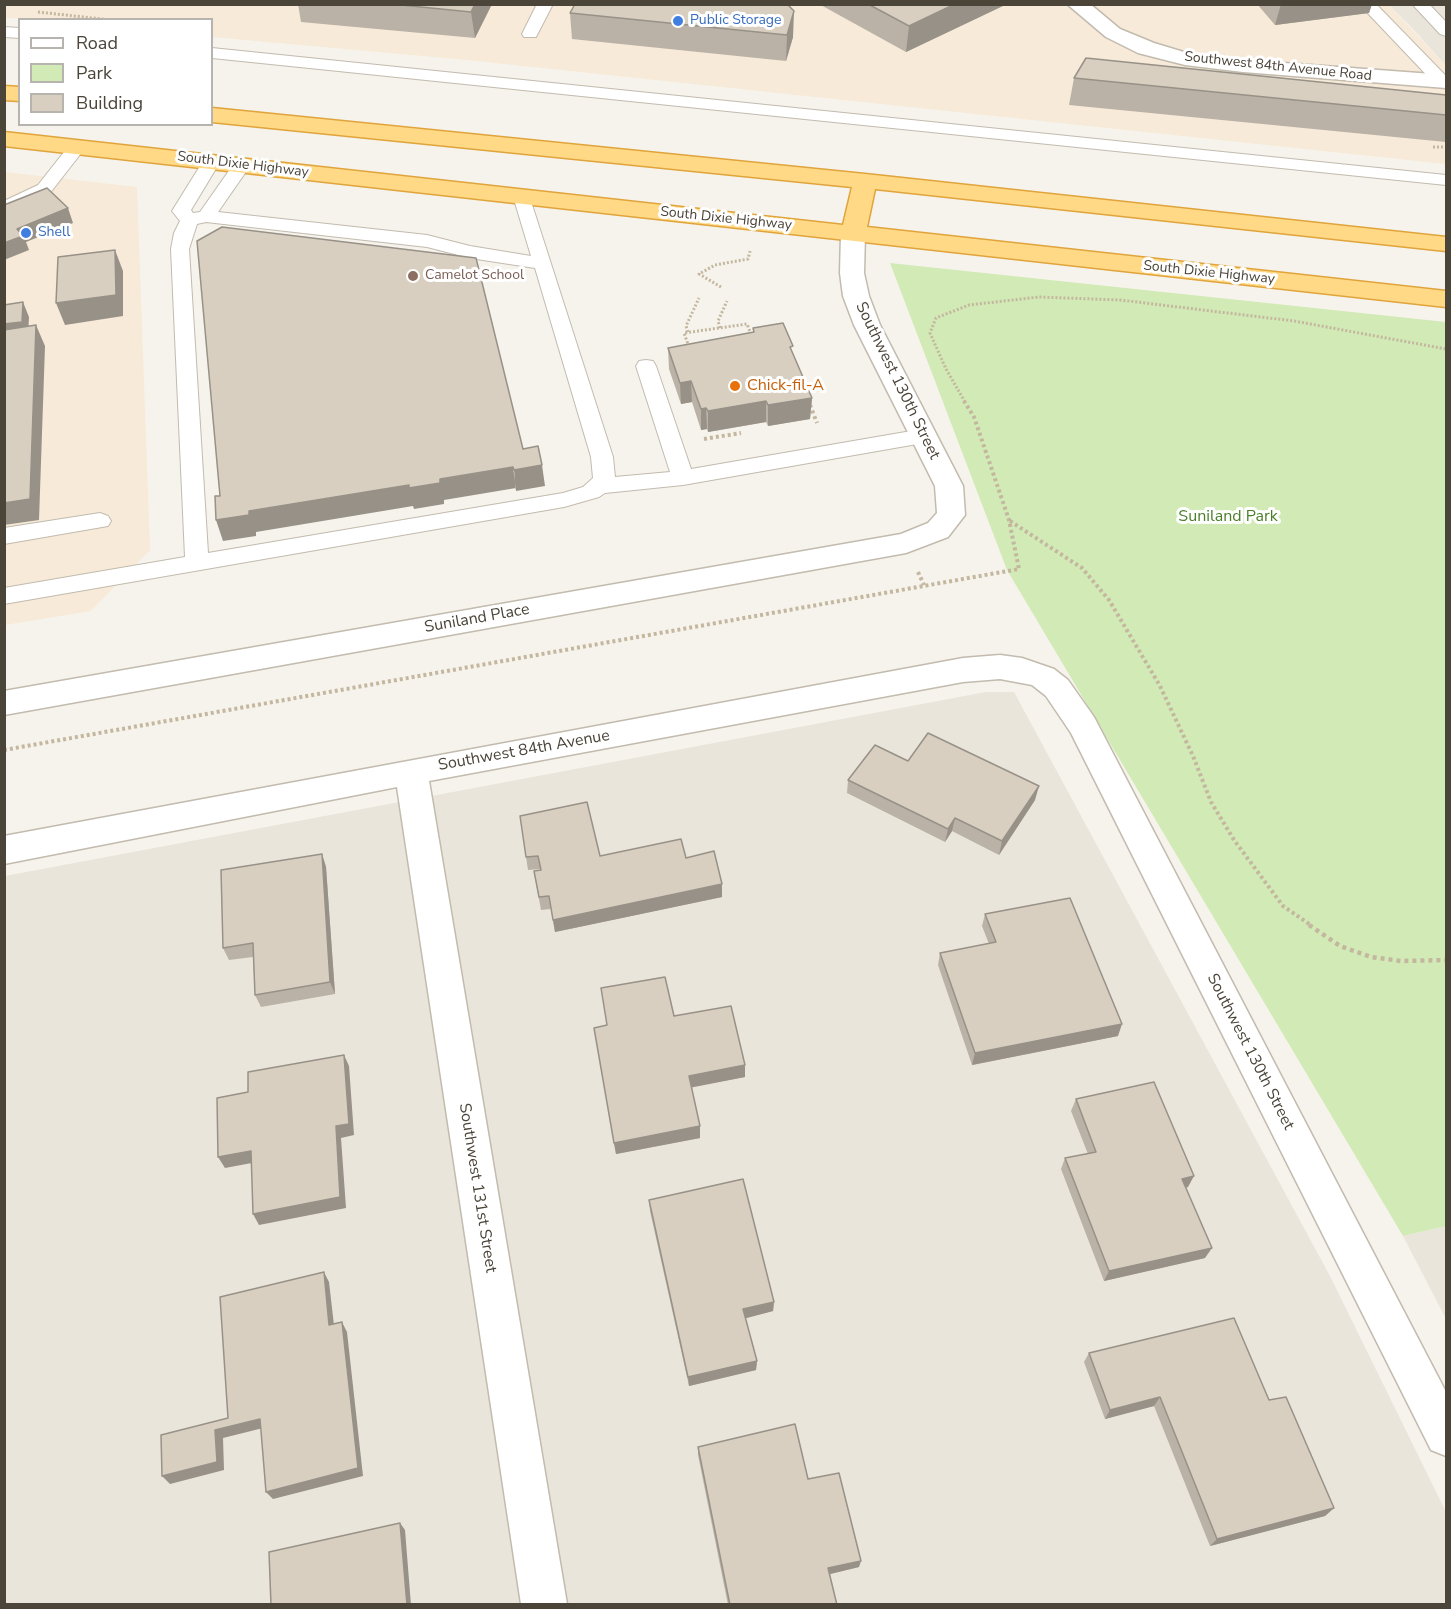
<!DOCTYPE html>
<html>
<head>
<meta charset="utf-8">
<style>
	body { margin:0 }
	#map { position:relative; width:1451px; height:1609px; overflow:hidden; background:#f6f3ec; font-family:"Nunito Sans",sans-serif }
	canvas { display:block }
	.frame { position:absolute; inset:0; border:6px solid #4b4439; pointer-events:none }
	.legend { position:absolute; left:18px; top:18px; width:195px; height:108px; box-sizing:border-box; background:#fff; border:2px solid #b7b4b0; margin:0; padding:8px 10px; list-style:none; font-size:18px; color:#4b4439 }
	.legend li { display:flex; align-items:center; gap:12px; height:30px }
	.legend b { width:30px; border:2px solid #b7b4b0 }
</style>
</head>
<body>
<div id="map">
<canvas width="1451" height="1609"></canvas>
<div class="frame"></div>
<ul class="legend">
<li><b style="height:8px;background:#fff"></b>Road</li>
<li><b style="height:16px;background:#d2eab5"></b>Park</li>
<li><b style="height:16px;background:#d8cfc1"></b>Building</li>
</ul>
</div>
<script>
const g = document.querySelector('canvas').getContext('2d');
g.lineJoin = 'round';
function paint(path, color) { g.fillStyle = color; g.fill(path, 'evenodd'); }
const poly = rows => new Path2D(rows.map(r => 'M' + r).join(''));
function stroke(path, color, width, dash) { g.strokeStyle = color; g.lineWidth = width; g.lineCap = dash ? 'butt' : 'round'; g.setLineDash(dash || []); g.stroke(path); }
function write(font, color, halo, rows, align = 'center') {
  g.font = font + ' "Nunito Sans",sans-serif'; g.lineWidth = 6; g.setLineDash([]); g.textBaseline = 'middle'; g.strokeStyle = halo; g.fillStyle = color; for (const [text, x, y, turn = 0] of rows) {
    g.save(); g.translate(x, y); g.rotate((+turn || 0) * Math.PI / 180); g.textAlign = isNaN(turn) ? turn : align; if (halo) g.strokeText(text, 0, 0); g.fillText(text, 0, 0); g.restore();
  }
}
paint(poly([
	[1389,5,1446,5,1446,66,1414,30],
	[986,692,1014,692,1331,1278,1446,1512,1446,1604,5,1604,5,876],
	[1446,1226,1446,1319,1403,1236]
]), '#eae5da');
paint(poly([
	[4,5,1389,5,1446,66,1446,164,467,60,212,37,212,20,5,18],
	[5,172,137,187,150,550,91,611,5,625]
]), '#f7ead8');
paint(poly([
	[890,263,1446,322,1446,1226,1403,1236,1007,570]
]), '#d2eab5');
const service = poly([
	[537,4,553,4,536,37,524,37,522,34,537,4],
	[1359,4,1376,4,1446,76,1446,86,1437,86,1359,4],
	[1412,4,1429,4,1446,22,1446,36,1440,34,1412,4],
	[4,27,20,28,20,38,4,37,4,27],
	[212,48,1446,175,1446,185,212,58,212,48],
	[77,142,83,143,86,147,50,193,4,213,4,201,38,185,71,143,77,142],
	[211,157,217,158,220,162,191,210,193,213,200,212,235,162,241,161,247,162,250,166,218,212,427,235,470,246,531,256,513,196,516,192,522,191,528,192,613,457,615,477,670,472,636,366,639,361,646,360,653,361,656,366,691,469,923,429,930,431,934,436,930,441,923,443,683,485,605,493,599,497,564,507,4,604,4,588,185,557,171,249,174,233,180,221,172,211,205,158,211,157],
	[206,222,427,247,470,258,535,268,591,457,593,478,583,487,563,493,208,553,189,249,197,224,206,222],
	[100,513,108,516,111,521,108,526,4,544,4,528,100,513]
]);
const minor = poly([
	[1067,4,1090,4,1120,29,1154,43,1187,53,1243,60,1446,75,1446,88,1243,72,1185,65,1138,53,1106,37,1067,4],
	[853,227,862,229,865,234,864,273,869,296,880,325,963,486,965,515,948,537,906,553,4,715,4,691,901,534,928,523,937,513,935,486,854,325,843,296,840,273,841,234,844,229,853,227],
	[1000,655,1022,658,1054,669,1068,680,1094,717,1446,1392,1446,1456,1431,1450,1071,733,1046,696,1032,685,1000,679,963,682,429,781,567,1604,521,1604,397,787,4,864,4,836,963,658,1000,655]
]);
const trunk = poly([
	[4,86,20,87,20,101,4,100,4,86],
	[212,108,865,174,1446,237,1446,251,875,189,867,227,1446,291,1446,307,4,146,4,132,843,225,852,187,212,122,212,108]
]);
stroke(service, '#c2bbae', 2);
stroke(minor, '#c2bbae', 3);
stroke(trunk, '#e0a43c', 3);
stroke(poly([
	[38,12,111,20],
	[1433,147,1446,147],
	[721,287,699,274,715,265,748,259,750,251],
	[720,328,718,321,727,301],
	[688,332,686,326,699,298],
	[689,347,684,333,747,324,752,337],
	[965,402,946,369,930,333,936,318,969,305,1039,297,1120,300,1294,321,1446,349]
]), '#c4b79f', 3, [2, 2]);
stroke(poly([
	[810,405,817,423],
	[704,439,741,433],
	[1010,521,1082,568,1109,600,1160,686,1193,756,1211,802,1234,840,1283,906,1312,926],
	[918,572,924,585],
	[4,750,1019,569,1009,520,974,417,964,401]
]), '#c4b79f', 4, [3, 3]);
stroke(poly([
	[1309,925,1340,946,1371,957,1401,961,1446,960]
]), '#c4b79f', 4.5, [4, 4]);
paint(service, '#fff');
paint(minor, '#fff');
paint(trunk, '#ffd985');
paint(poly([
	[298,4,492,4,475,38,301,22],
	[787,4,793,37,786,61,572,39,570,13],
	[819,4,1007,4,906,52],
	[1257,4,1372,4,1369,13,1275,25],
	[1074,78,1446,95,1446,142,1069,105],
	[753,328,792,353,812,398,810,419,768,426,766,422,708,432,707,429,701,430,692,402,681,404,669,369,668,348,753,332],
	[908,761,1035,800,999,855,952,831,945,842,847,793,848,780],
	[520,816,600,856,686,858,722,897,555,932,551,909,541,910,534,871,541,870,540,869,528,870],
	[322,854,326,867,335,994,261,1007,255,995,253,957,229,960,223,948],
	[985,914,1118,1036,972,1065,938,965,940,953,989,944,982,926],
	[601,988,674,1016,745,1077,691,1087,700,1126,700,1138,616,1154,594,1028,607,1025],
	[1076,1099,1188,1187,1186,1188,1205,1258,1104,1281,1061,1169,1065,1158,1088,1154,1071,1111],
	[649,1200,774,1302,773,1311,745,1318,757,1361,756,1370,689,1386,650,1211],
	[1089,1353,1269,1400,1334,1508,1325,1516,1210,1546,1154,1406,1105,1419,1084,1362],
	[698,1447,808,1479,859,1567,830,1574,837,1605,728,1605,698,1455]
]), '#bab2a6');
paint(poly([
	[475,4,492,4,475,38,471,12],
	[955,4,1007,4,906,52,909,26],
	[1281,4,1372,4,1369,13,1275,25],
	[794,11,793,37,786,61,787,35],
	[68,208,73,223,26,242,29,250,4,260,4,243,17,229],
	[115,250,123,271,123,316,65,325,56,303],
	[23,302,29,317,28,336,4,340,4,324],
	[36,325,45,346,39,520,4,525,4,503],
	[691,381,692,402,681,404,680,383],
	[812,398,810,419,768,426,768,405],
	[766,401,766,422,708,432,708,411],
	[706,408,707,429,701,430,701,409],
	[542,465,545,486,516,491,514,470],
	[513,467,516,488,444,500,444,504,414,509,413,506,256,532,256,536,223,541,216,520,249,511],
	[1039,786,1035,800,999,855,1002,841],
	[955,818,952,831,945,842,948,829],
	[322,854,326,867,335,994,330,982],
	[722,884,722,897,555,932,553,920],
	[1122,1024,1118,1036,972,1065,975,1053],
	[344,1055,349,1066,354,1135,341,1138,346,1208,259,1225,253,1214,336,1126],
	[745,1065,745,1077,689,1088,689,1076],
	[700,1126,700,1138,616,1154,614,1143],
	[251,1151,257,1162,225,1168,218,1157],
	[1194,1176,1188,1187,1176,1190,1182,1179],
	[1212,1248,1205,1258,1104,1281,1109,1271],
	[324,1272,329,1282,335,1334,329,1325],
	[774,1302,773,1311,743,1319,743,1309],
	[342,1322,347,1332,363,1476,273,1499,266,1492],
	[757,1361,756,1370,689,1386,688,1377],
	[1160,1397,1154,1406,1105,1419,1110,1410],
	[260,1419,267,1427,223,1438,224,1470,170,1484,162,1476,215,1430],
	[1334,1508,1325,1516,1210,1546,1217,1539],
	[400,1523,405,1530,411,1605,407,1605],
	[861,1561,859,1567,826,1575,828,1568]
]), '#979187');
const building = poly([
	[391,4,475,4,471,12,391,4],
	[575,4,787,4,794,11,787,35,570,13,575,4],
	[868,4,955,4,909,26,868,4],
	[1086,58,1446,95,1446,115,1074,78,1086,58],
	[47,188,68,208,17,229,23,236,4,243,4,205,47,188],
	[222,227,476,258,523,449,538,446,542,465,514,470,513,467,440,479,440,483,409,488,409,485,249,511,249,515,216,520,215,496,220,496,197,241,222,227],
	[115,250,116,295,56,303,58,257,115,250],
	[23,302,22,322,4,324,4,305,23,302],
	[783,323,793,346,790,347,812,398,768,405,766,401,708,411,706,408,701,409,691,381,680,383,668,348,754,332,753,328,783,323],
	[36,325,30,499,4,503,4,330,36,325],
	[928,733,1039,786,1002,841,955,818,948,829,848,780,875,745,908,761,928,733],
	[587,802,600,856,681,839,686,858,714,851,722,884,553,920,549,896,539,897,534,871,541,870,538,856,526,857,520,816,587,802],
	[322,854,330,982,255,995,253,943,223,948,221,870,322,854],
	[1070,898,1122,1024,975,1053,940,953,996,942,985,914,1070,898],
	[665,977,674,1016,731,1006,745,1065,689,1076,700,1126,614,1143,594,1028,607,1025,601,988,665,977],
	[344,1055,349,1124,336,1126,340,1197,253,1214,251,1151,218,1157,217,1098,248,1092,248,1072,344,1055],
	[1154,1082,1194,1176,1182,1179,1212,1248,1109,1271,1065,1158,1096,1152,1076,1099,1154,1082],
	[743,1179,774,1302,743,1309,757,1361,688,1377,649,1200,743,1179],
	[324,1272,329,1325,342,1322,358,1468,266,1492,260,1419,215,1430,217,1462,162,1476,161,1435,228,1418,220,1297,324,1272],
	[1234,1318,1269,1400,1286,1397,1334,1508,1217,1539,1160,1397,1110,1410,1089,1353,1234,1318],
	[795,1424,808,1479,839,1473,861,1561,828,1568,837,1605,730,1605,698,1447,795,1424],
	[400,1523,407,1605,271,1605,269,1552,400,1523]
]);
paint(building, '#d8cfc1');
stroke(building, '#979187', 1.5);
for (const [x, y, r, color] of [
	[678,21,6,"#3f7fe0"],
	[26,233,6,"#3f7fe0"],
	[413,276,6,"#8d6e63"],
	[735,386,6,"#e8710a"]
]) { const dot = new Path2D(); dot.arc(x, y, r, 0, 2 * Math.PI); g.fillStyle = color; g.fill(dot); stroke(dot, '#fff', 2); }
write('14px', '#366cbe', '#fff', [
	["Public Storage",690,21],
	["Shell",38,233]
], 'left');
write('14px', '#4b4439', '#fff', [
	["Southwest 84th Avenue Road",1278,67,6],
	["South Dixie Highway",243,165,7],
	["South Dixie Highway",726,219,6],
	["South Dixie Highway",1209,273,6]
]);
write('14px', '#785e54', '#fff', [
	["Camelot School",425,276]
], 'left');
write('16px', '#4b4439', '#fff', [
	["Southwest 130th Street",897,381,64],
	["Suniland Place",477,619,-10],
	["Southwest 84th Avenue",524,751,-10],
	["Southwest 130th Street",1250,1052,63],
	["Southwest 131st Street",477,1188,81]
]);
write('16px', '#c56008', '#fff', [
	["Chick-fil-A",747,386]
], 'left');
write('16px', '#4a7f2a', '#fff', [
	["Suniland Park",1228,517]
]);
</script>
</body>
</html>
